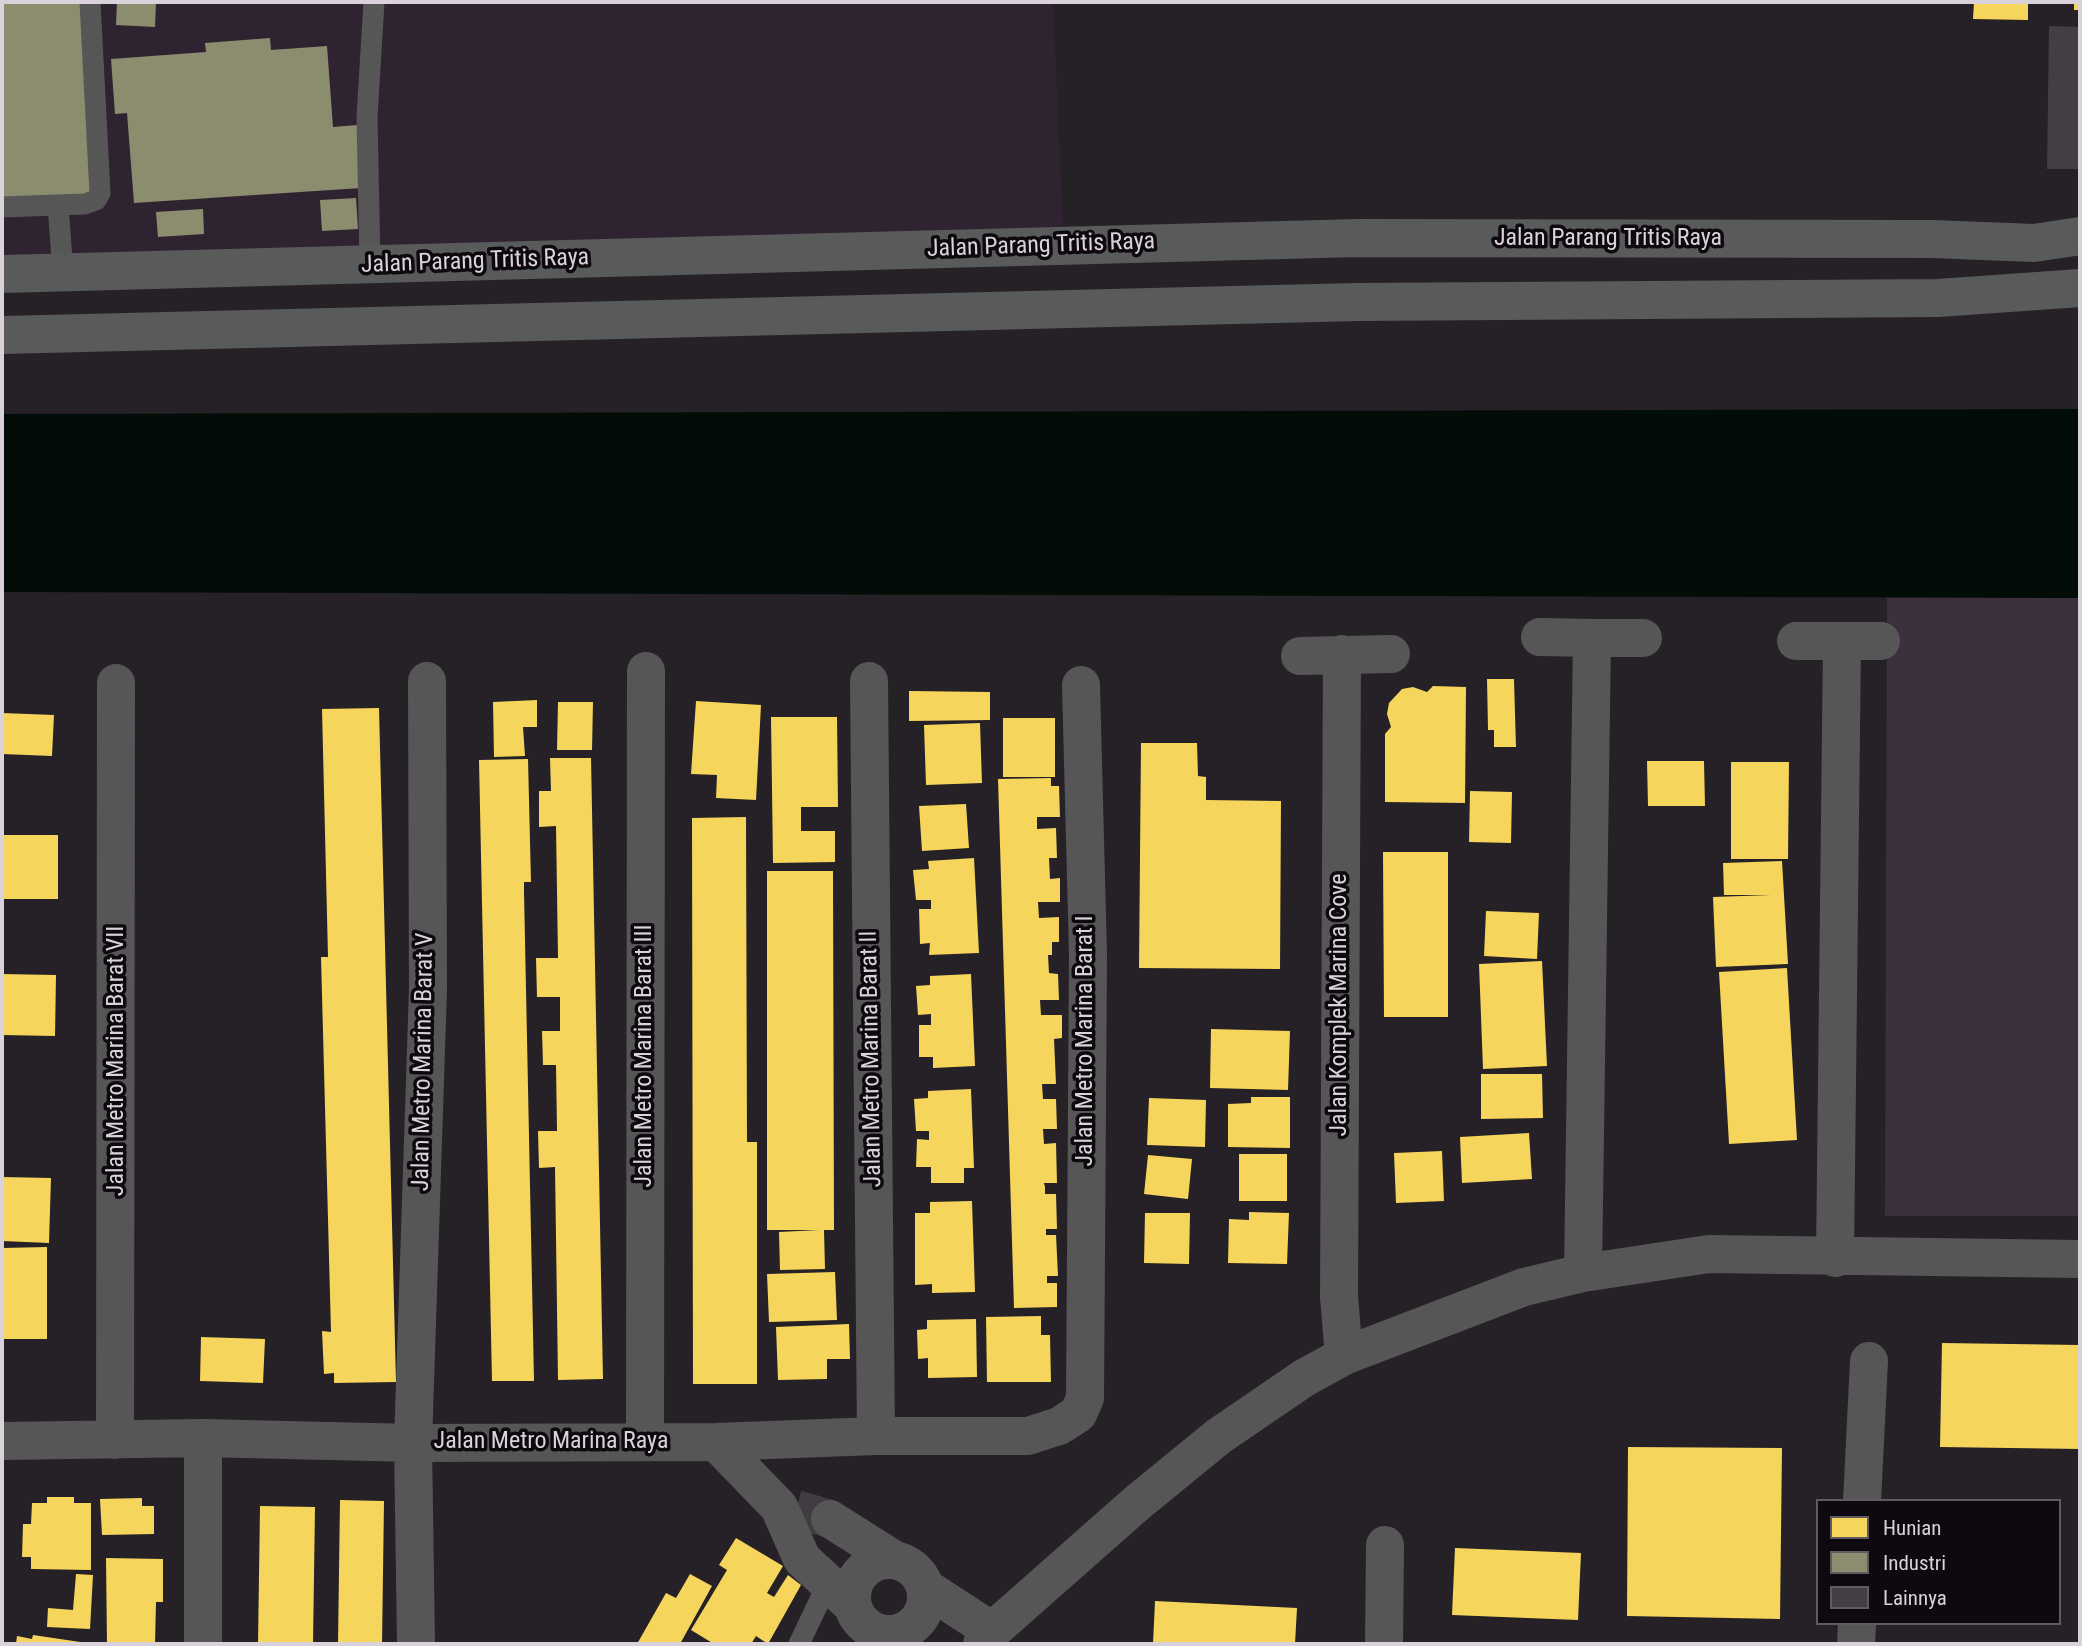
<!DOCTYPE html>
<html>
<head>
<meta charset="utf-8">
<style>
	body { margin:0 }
	#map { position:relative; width:2082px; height:1646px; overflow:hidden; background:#262126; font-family:"Roboto Condensed",sans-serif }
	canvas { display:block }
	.frame { position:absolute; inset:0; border:4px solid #d9d2da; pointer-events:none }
	.legend { position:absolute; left:1816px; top:1499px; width:245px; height:126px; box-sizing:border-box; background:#0e090f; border:2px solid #5f5960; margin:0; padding:9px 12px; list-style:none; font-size:21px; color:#d9d2da }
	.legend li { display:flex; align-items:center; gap:14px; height:35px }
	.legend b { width:35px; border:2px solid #5f5960 }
</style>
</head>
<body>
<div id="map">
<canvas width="2082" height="1646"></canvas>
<div class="frame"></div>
<ul class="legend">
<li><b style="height:19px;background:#f6d55c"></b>Hunian</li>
<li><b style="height:19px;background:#8c8c6e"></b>Industri</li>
<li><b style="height:19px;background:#433d44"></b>Lainnya</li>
</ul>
</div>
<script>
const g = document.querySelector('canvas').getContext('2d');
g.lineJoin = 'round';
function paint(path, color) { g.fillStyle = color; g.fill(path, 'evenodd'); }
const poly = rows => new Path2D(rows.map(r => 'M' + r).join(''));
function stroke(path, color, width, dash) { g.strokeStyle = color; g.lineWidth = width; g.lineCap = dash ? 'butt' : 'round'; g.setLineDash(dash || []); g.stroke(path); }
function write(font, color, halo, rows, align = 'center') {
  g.font = font + ' "Roboto Condensed",sans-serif'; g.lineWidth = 7; g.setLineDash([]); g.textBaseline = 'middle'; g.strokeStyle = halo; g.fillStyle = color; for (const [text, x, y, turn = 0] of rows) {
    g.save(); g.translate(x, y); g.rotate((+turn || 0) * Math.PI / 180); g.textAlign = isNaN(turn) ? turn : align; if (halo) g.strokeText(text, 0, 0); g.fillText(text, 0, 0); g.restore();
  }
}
paint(poly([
	[2,2,1053,2,1064,250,2,280]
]), '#302331');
paint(poly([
	[1887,597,2080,598,2080,1216,1885,1216]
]), '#3c303f');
paint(poly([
	[2080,409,2080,598,2,592,2,414]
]), '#030d08');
paint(poly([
	[1974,2,2028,2,2028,20,1973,19],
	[2074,2,2080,2,2080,10,2074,10],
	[1487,679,1514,679,1516,747,1494,747,1494,730,1488,730],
	[1433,686,1466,687,1465,803,1385,802,1385,734,1391,727,1387,714,1389,703,1402,689,1413,687,1427,692],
	[909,691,990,692,990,720,909,721],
	[537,700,537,727,523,727,525,756,494,757,493,702],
	[696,701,761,705,756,800,716,798,717,775,691,774],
	[558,702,593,702,592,750,557,750],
	[379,708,396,1382,334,1383,334,1373,324,1374,322,1331,331,1332,321,957,328,957,322,709],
	[2,713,54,715,52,756,2,754],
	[771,717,837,717,838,807,801,807,801,831,835,831,835,862,773,863],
	[1003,718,1055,718,1055,777,1003,777],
	[980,723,982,783,926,785,924,725],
	[1141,743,1197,743,1198,776,1206,777,1206,800,1281,801,1280,969,1139,968],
	[550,758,591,758,603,1379,558,1380,555,1167,539,1168,538,1131,557,1131,556,1065,543,1065,542,1031,560,1031,560,997,537,997,536,958,558,958,556,826,539,827,539,791,551,791],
	[528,759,531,882,524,882,524,892,534,1381,492,1381,479,760],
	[1647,761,1704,761,1705,806,1648,806],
	[1731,762,1789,762,1788,859,1731,859],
	[1051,778,1051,786,1059,786,1060,817,1037,817,1037,829,1056,828,1057,858,1049,858,1050,879,1060,878,1060,902,1038,902,1039,918,1059,917,1059,942,1052,942,1052,955,1048,955,1049,973,1058,974,1059,1000,1040,1000,1041,1015,1062,1015,1062,1038,1054,1039,1056,1084,1042,1084,1043,1099,1056,1099,1057,1129,1043,1129,1044,1144,1056,1143,1057,1183,1044,1183,1045,1187,1045,1194,1056,1194,1057,1229,1046,1229,1046,1235,1056,1235,1058,1276,1047,1276,1047,1283,1057,1283,1057,1307,1014,1308,998,779],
	[1470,791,1512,792,1511,843,1469,842],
	[966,804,969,848,922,851,919,806],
	[746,817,747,1142,757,1142,757,1384,693,1384,692,818],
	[2,835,58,835,58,899,2,899],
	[1383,852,1448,852,1448,1017,1384,1017],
	[974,858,979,953,929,955,930,943,920,944,919,909,931,909,931,900,916,900,913,870,929,869,928,861],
	[1782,861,1788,964,1716,967,1713,897,1771,895,1724,895,1723,863],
	[767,871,833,871,834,1230,824,1230,825,1269,780,1270,779,1232,819,1230,767,1230],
	[1486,911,1539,913,1537,959,1484,956],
	[1542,961,1547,1066,1483,1069,1479,964],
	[1787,968,1797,1140,1729,1144,1719,972],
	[2,974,56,975,55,1036,2,1035],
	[971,974,975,1066,933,1068,933,1057,919,1057,919,1025,931,1025,931,1014,918,1015,916,986,930,985,930,976],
	[1211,1029,1290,1031,1288,1090,1210,1088],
	[1481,1074,1542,1074,1543,1118,1481,1119],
	[971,1089,974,1168,964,1168,964,1183,931,1183,931,1167,916,1167,917,1139,929,1140,929,1131,916,1131,914,1099,928,1098,928,1091],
	[1251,1097,1290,1097,1290,1148,1228,1147,1228,1104,1251,1103],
	[1149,1098,1206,1100,1205,1147,1147,1145],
	[1529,1133,1532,1179,1462,1183,1460,1137],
	[1442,1151,1444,1201,1396,1203,1394,1153],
	[1239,1154,1287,1154,1287,1201,1239,1201],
	[1148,1155,1192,1159,1188,1199,1144,1194],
	[2,1177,51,1178,49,1243,2,1241],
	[972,1201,975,1292,932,1293,932,1284,915,1285,915,1213,930,1213,930,1202],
	[1249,1212,1289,1213,1287,1264,1228,1263,1229,1219,1249,1220],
	[1145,1213,1190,1213,1189,1264,1144,1263],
	[47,1247,47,1339,2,1339,2,1248],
	[835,1272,837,1320,769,1322,767,1274],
	[1041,1316,1041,1335,1050,1335,1051,1382,987,1382,986,1317],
	[976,1319,977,1377,928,1378,928,1358,918,1359,917,1330,927,1329,927,1320],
	[849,1324,850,1359,827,1359,827,1379,778,1380,776,1327],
	[201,1337,265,1339,263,1383,200,1381],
	[1942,1343,2080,1345,2080,1449,1940,1447],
	[1628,1447,1782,1448,1780,1619,1627,1616],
	[47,1497,74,1497,74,1503,91,1503,91,1570,31,1569,31,1557,22,1557,23,1524,31,1524,32,1503,47,1503],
	[802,1497,833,1514,824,1531,793,1515],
	[142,1498,142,1506,154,1506,154,1534,102,1535,100,1499],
	[340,1500,384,1501,382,1644,338,1644],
	[260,1506,315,1507,313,1644,258,1644],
	[736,1538,783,1566,767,1593,774,1597,788,1575,801,1585,768,1644,756,1636,751,1644,714,1644,691,1630,727,1570,719,1565],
	[1455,1548,1581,1553,1578,1620,1452,1615],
	[106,1558,163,1559,163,1602,156,1602,155,1644,107,1644],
	[76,1574,93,1575,90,1629,47,1627,48,1608,73,1610],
	[690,1574,712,1586,680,1644,637,1644,666,1593,676,1598],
	[1155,1601,1297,1608,1295,1644,1153,1644],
	[33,1635,87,1643,87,1644,16,1644,17,1636,32,1639]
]), '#f6d55c');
paint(poly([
	[2,2,83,2,93,194,2,199],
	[117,2,156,2,155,27,116,25],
	[270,38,271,50,327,46,333,127,357,125,361,188,134,203,127,113,115,114,111,59,206,52,205,43],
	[356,198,358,229,322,231,320,200],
	[203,209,204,234,158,237,156,212]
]), '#8c8c6e');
paint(poly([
	[2049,26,2080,27,2080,169,2047,169]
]), '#433d44');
stroke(poly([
	[796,1509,830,1519]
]), '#413c41', 38, [38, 19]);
stroke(poly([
	[58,205,63,273],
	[2,207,85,204,96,200,100,193,90,2],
	[370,264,367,117,374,2],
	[799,1644,827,1585]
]), '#565657', 21);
stroke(poly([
	[1540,637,1592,638],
	[1796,641,1881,641],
	[1342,654,1339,1297,1344,1356],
	[1300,656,1391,654],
	[869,681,876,1436],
	[1835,1258,1842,641],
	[1583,1273,1592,638,1643,638],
	[203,1438,203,1644],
	[115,1440,116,683],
	[2,1441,203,1438,413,1443,716,1442,876,1436,1028,1436,1059,1426,1078,1414,1085,1398,1088,955,1081,685],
	[645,1441,646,671],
	[716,1442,779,1507,802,1559,853,1606],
	[1862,1501,1869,1361],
	[830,1519,895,1560],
	'852 1597a37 37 0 1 1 74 0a37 37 0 1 1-74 0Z',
	[926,1588,992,1631],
	[416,1644,413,1443,428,989,427,681],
	[982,1644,992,1631,1137,1503,1219,1436,1304,1378,1344,1356,1524,1287,1583,1273,1709,1254,2080,1259],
	[1384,1644,1385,1545],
	[1856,1644,1857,1623]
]), '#565657', 38);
stroke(poly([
	[2,274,1359,238,1933,239,2034,243,2080,236],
	[2,335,1357,302,1938,298,2080,288]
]), '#585b5a', 38);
write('24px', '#d9d2da', '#0e090f', [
	["Jalan Parang Tritis Raya",1608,239],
	["Jalan Parang Tritis Raya",1041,246,-2],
	["Jalan Parang Tritis Raya",475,262,-2],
	["Jalan Komplek Marina Cove",1340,1005,-90],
	["Jalan Metro Marina Barat I",1086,1041,-90],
	["Jalan Metro Marina Barat III",645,1056,-90],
	["Jalan Metro Marina Barat II",872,1059,-91],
	["Jalan Metro Marina Barat VII",117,1061,-90],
	["Jalan Metro Marina Barat V",424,1062,-89],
	["Jalan Metro Marina Raya",551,1442]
]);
</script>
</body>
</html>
